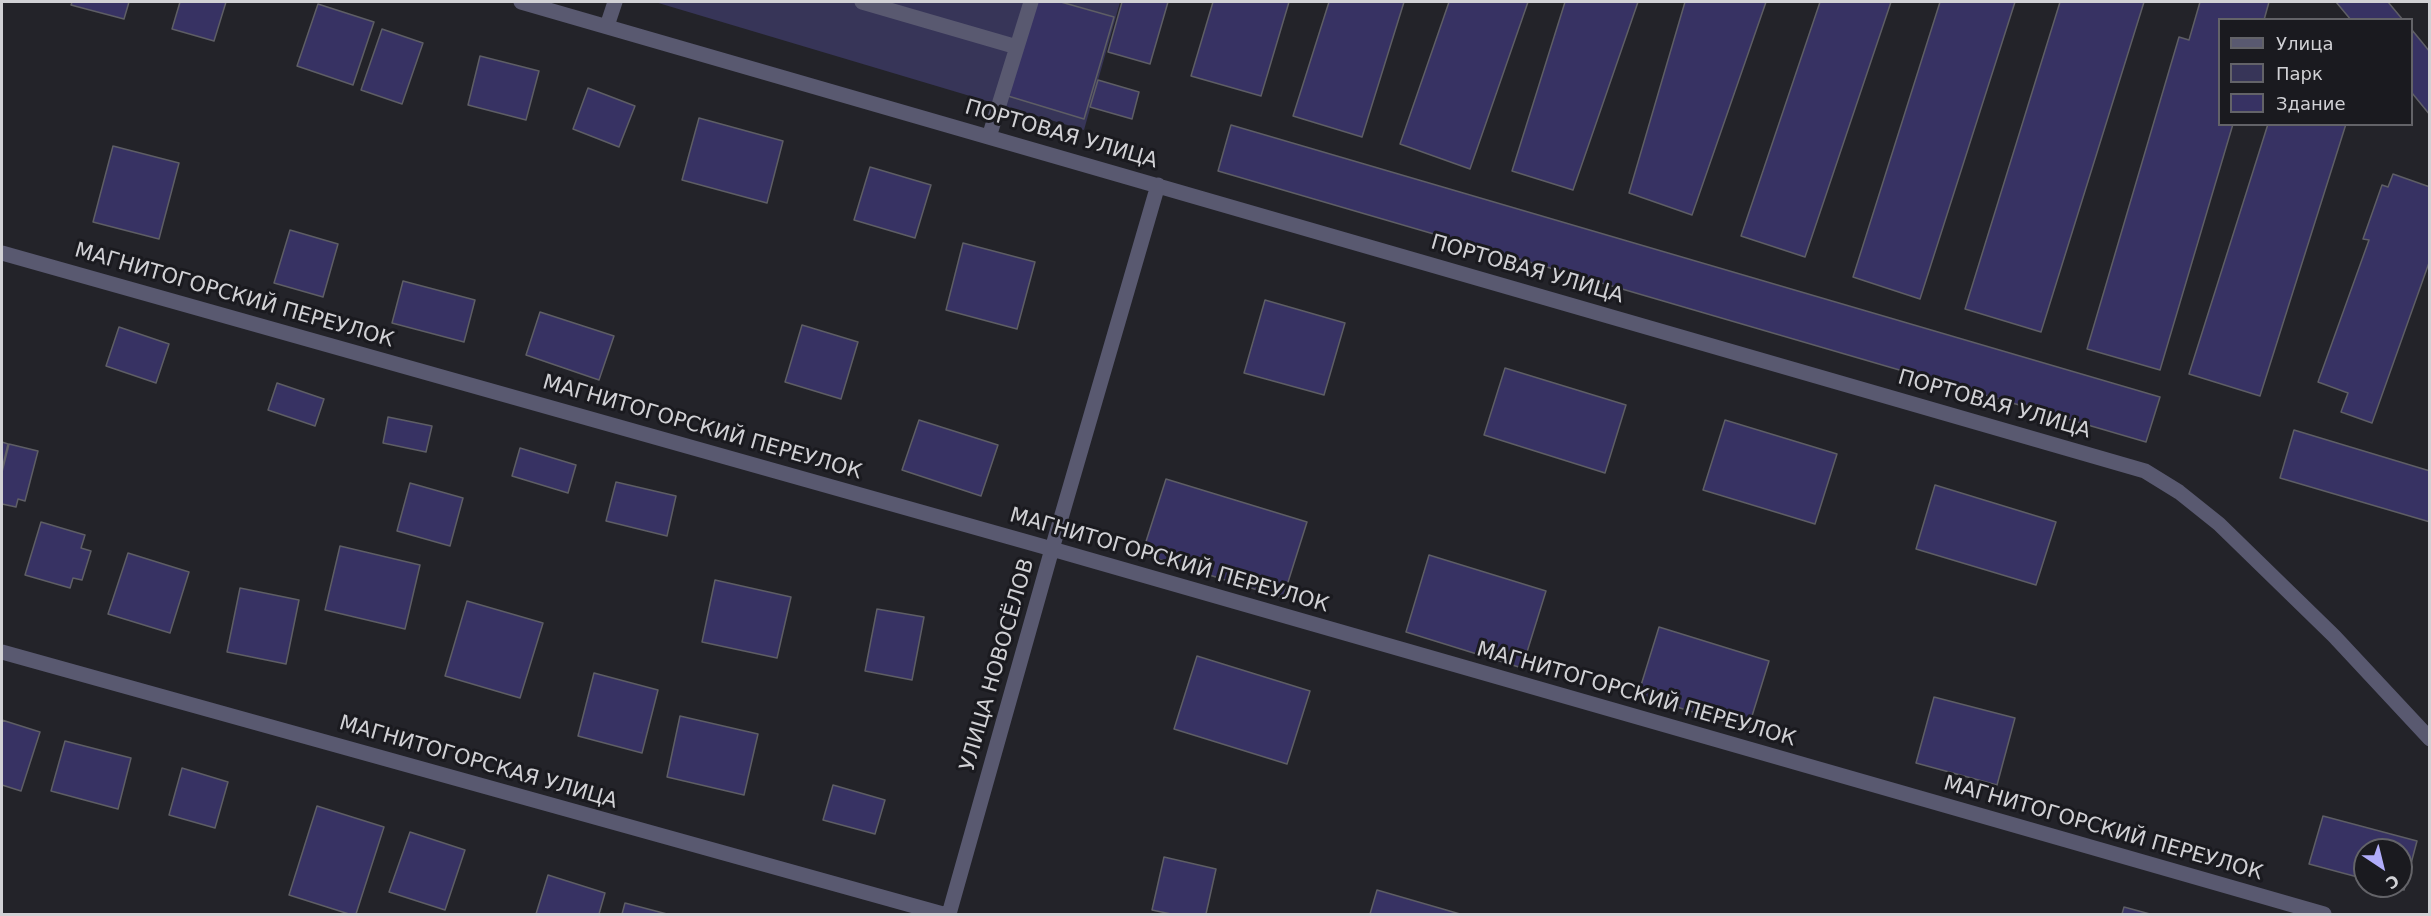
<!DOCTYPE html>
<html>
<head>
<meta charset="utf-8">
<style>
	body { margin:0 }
	#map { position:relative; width:2431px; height:916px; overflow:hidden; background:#232329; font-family:"DejaVu Sans",sans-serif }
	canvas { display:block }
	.frame { position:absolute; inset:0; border:3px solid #d1d1d5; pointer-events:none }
	.legend { position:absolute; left:2218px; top:18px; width:195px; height:108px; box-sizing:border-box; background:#1a1a1f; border:2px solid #636368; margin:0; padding:8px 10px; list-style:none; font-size:18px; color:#d1d1d5 }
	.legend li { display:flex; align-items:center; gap:12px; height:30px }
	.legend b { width:30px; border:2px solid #636368 }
	.north { position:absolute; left:2353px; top:838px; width:60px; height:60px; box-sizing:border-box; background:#1a1a1f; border:2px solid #636368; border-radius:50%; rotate:145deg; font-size:16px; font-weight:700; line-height:24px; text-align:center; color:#d1d1d5 }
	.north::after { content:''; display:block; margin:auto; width:21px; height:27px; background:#b1adfa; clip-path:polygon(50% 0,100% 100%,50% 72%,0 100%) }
</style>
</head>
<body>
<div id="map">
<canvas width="2431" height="916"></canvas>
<div class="frame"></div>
<ul class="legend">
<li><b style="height:8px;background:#595970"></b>Улица</li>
<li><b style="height:16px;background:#373558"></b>Парк</li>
<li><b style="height:16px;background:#373263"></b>Здание</li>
</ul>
<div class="north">С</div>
</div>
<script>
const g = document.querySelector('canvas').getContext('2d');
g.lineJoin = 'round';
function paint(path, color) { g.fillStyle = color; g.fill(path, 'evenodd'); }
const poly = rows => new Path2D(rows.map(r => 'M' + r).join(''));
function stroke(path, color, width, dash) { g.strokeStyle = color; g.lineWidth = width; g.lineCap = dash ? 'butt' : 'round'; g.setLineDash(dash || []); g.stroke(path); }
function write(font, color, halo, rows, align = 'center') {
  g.font = font + ' "DejaVu Sans",sans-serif'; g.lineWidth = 6; g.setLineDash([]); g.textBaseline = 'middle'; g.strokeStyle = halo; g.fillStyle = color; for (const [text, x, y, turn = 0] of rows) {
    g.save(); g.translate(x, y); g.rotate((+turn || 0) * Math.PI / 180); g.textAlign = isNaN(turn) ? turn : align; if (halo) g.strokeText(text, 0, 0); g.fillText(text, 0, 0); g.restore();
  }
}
paint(poly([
	[655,2,1120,2,1084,130]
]), '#373558');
const building = poly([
	[72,2,129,2,124,19,71,5,72,2],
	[180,2,226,2,214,41,172,29,180,2],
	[1036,2,1061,2,1114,17,1084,119,1008,96,1036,2],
	[1122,2,1168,2,1150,64,1108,52,1122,2],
	[1213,2,1289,2,1261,96,1191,76,1213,2],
	[1329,2,1404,2,1362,137,1293,116,1329,2],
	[1449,2,1528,2,1470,169,1400,144,1449,2],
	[1565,2,1638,2,1573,190,1512,171,1565,2],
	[1685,2,1766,2,1692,215,1629,193,1685,2],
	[1820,2,1891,2,1805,257,1741,236,1820,2],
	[1940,2,2015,2,1920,299,1853,277,1940,2],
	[2060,2,2144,2,2041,332,1965,309,2060,2],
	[2200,2,2269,2,2264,20,2220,20,2220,124,2233,124,2160,370,2087,349,2179,37,2189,40,2200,2],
	[2336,2,2388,2,2403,20,2351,20,2336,2],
	[318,4,374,22,353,85,297,66,318,4],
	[382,29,423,43,402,104,361,90,382,29],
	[2412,30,2430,52,2430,115,2412,93,2412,30],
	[480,56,539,71,526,120,468,105,480,56],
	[1098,80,1139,92,1132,119,1090,107,1098,80],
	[588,88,635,106,619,147,573,129,588,88],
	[699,118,783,141,767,203,682,180,699,118],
	[2268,124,2346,124,2260,396,2189,374,2268,124],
	[1231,125,2160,397,2146,442,1218,171,1231,125],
	[113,146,179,163,159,239,93,222,113,146],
	[870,167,931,185,915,238,854,220,870,167],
	[2393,174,2430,187,2430,260,2372,423,2341,412,2348,393,2318,382,2369,240,2363,239,2382,185,2388,187,2393,174],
	[290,230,338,244,323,297,274,283,290,230],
	[963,243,1035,262,1017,329,946,310,963,243],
	[403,281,475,300,464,342,392,323,403,281],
	[1265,300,1345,323,1324,395,1244,373,1265,300],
	[540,312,614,336,599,380,526,355,540,312],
	[802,325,858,342,841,399,785,382,802,325],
	[119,327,169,344,156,383,106,366,119,327],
	[1505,368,1626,405,1605,473,1484,435,1505,368],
	[277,383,324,399,315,426,268,410,277,383],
	[388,417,432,426,426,452,383,443,388,417],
	[919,420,998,445,981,496,902,470,919,420],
	[1725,420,1837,454,1815,524,1703,490,1725,420],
	[2294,430,2430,471,2430,522,2280,478,2294,430],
	[2,442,8,444,2,469,2,442],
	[9,444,38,451,25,501,18,499,16,507,2,504,2,472,9,444],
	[520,448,576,465,568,493,512,476,520,448],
	[1166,479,1307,522,1283,598,1142,554,1166,479],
	[616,482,676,496,667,536,606,521,616,482],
	[410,483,463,498,450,546,397,531,410,483],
	[1935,485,2056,522,2036,585,1916,549,1935,485],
	[41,522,85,535,81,548,91,551,82,580,73,578,70,588,25,575,41,522],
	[340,546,420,565,405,629,325,610,340,546],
	[128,553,189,572,170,633,108,614,128,553],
	[1429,555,1546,591,1522,668,1406,632,1429,555],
	[715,580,791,597,777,658,702,642,715,580],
	[240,588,299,600,286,664,227,652,240,588],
	[467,601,543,623,520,698,445,676,467,601],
	[877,609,924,617,912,680,865,671,877,609],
	[1659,627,1769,661,1748,729,1638,695,1659,627],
	[1197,656,1310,691,1287,764,1174,729,1197,656],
	[594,673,658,690,642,753,578,736,594,673],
	[1934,697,2015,718,1997,785,1916,763,1934,697],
	[680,716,758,734,744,795,667,777,680,716],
	[2,720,40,732,21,791,2,785,2,720],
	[65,741,131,758,118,809,51,791,65,741],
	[182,768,228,782,215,828,169,815,182,768],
	[833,785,885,800,875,834,823,820,833,785],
	[317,806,384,827,356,914,349,914,289,895,317,806],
	[2323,816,2417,841,2404,890,2390,886,2401,886,2401,850,2365,850,2365,879,2309,864,2323,816],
	[410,832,465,850,445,910,389,892,410,832],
	[1164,857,1216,869,1206,914,1171,914,1152,910,1164,857],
	[548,875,605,893,599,914,536,914,548,875],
	[1377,890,1460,914,1370,914,1377,890],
	[625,903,667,914,622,914,625,903],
	[2124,907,2150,914,2122,914,2124,907]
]);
paint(building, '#373263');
stroke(building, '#5e5e65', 1.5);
stroke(poly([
	[521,2,2145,471,2179,492,2219,524,2334,636,2430,739],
	[862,2,1017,47],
	[607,26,615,2],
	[989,137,1031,2],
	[2,253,1052,549,2324,914],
	[2,652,943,914],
	[949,914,1052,549,1158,185]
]), '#595970', 15);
write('21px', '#d1d1d5', '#1a1a1f', [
	["ПОРТОВАЯ УЛИЦА",1061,135,16],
	["ПОРТОВАЯ УЛИЦА",1527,270,16],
	["МАГНИТОГОРСКИЙ ПЕРЕУЛОК",234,296,16],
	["ПОРТОВАЯ УЛИЦА",1994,405,16],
	["МАГНИТОГОРСКИЙ ПЕРЕУЛОК",702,428,16],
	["МАГНИТОГОРСКИЙ ПЕРЕУЛОК",1169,561,16],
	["УЛИЦА НОВОСЁЛОВ",998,665,-74],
	["МАГНИТОГОРСКИЙ ПЕРЕУЛОК",1636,695,16],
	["МАГНИТОГОРСКАЯ УЛИЦА",478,763,16],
	["МАГНИТОГОРСКИЙ ПЕРЕУЛОК",2103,829,16]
]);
</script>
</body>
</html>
